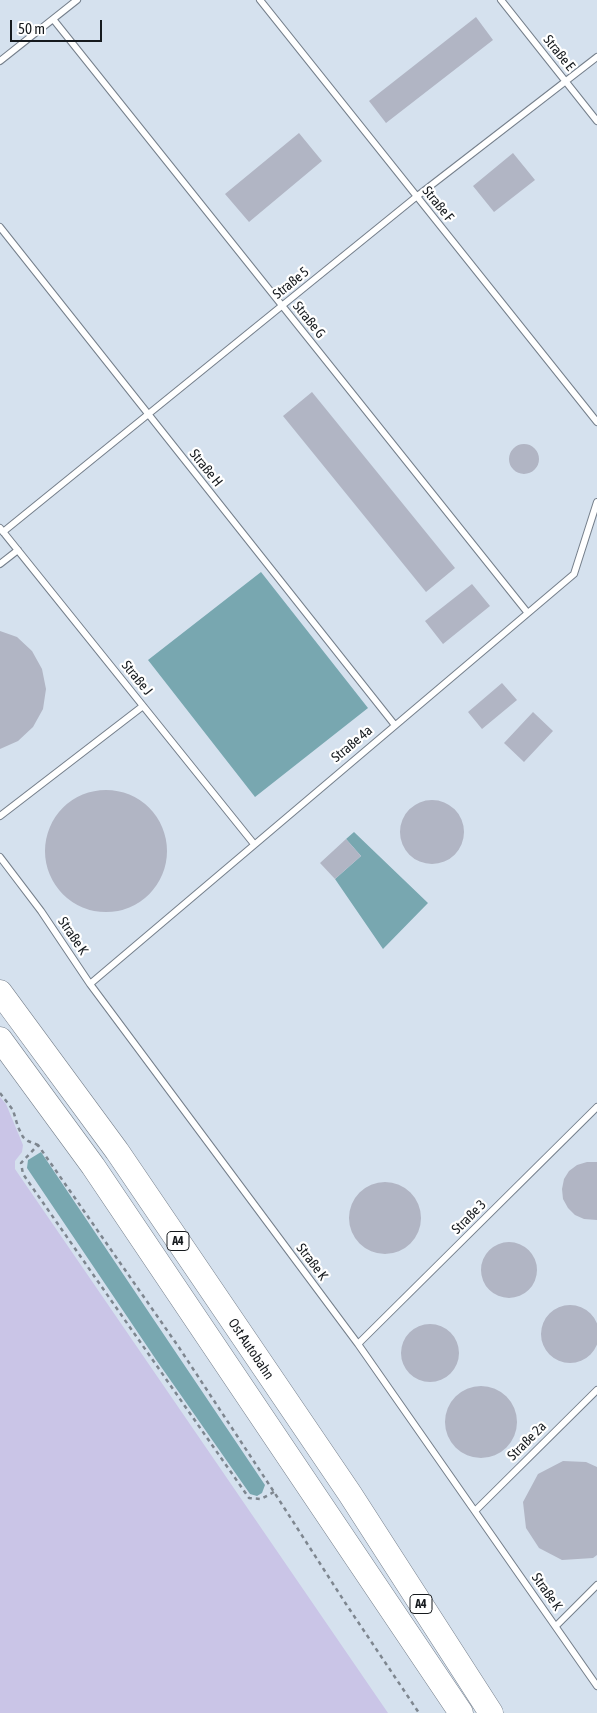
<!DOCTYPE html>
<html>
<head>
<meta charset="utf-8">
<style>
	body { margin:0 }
	#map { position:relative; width:597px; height:1713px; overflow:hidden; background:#d5e1ee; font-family:"Asap Condensed",sans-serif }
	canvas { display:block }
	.scale { position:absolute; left:10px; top:20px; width:92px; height:22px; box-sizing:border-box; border:2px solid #161a1e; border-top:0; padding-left:6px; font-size:15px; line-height:18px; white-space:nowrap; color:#161a1e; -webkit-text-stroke:4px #fff; paint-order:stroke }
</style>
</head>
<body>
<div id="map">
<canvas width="597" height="1713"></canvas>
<div class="scale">50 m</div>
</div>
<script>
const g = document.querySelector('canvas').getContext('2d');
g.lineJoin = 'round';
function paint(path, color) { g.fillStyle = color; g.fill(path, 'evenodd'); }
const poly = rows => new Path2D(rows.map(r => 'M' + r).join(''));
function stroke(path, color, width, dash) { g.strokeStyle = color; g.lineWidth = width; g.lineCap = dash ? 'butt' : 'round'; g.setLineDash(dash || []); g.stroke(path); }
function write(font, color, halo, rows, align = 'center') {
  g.font = font + ' "Asap Condensed",sans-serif'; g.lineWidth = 4.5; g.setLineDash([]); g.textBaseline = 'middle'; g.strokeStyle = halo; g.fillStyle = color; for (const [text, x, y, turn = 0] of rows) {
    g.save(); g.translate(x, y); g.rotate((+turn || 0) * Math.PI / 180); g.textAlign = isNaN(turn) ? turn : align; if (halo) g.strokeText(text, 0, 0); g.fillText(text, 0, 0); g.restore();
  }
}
paint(poly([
	[0,1097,6,1104,23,1145,22,1152,15,1161,15,1169,388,1713,0,1713]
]), '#cac5e7');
paint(poly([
	[261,572,368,708,255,797,148,660],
	[354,832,428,903,383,949,335,879,361,856,346,839],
	[41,1152,265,1485,262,1493,257,1496,250,1494,157,1361,27,1168,28,1160]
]), '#78a7b0');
paint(poly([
	[476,17,493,40,386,123,369,101],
	[299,133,322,161,249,222,225,194],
	[513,153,535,180,494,212,473,186],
	[312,392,455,568,426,592,283,416],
	'509 459a15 15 0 1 1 30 0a15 15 0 1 1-30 0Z',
	[472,584,490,606,443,644,425,621],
	[0,631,17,637,32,651,42,669,46,689,43,709,33,727,18,741,0,749],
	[502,683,517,700,482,729,468,712],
	[533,712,553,731,524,762,504,743],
	'45 851a61 61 0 1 1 122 0a61 61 0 1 1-122 0Z',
	'400 832a32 32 0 1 1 64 0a32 32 0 1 1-64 0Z',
	[346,839,361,856,335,879,320,863],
	[587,1162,597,1162,597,1220,584,1219,575,1215,568,1208,563,1199,562,1189,564,1179,569,1171,577,1165],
	'349 1218a36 36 0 1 1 72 0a36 36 0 1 1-72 0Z',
	'481 1270a28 28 0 1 1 56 0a28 28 0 1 1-56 0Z',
	'541 1334a29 29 0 1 1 58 0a29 29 0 1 1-58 0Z',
	'401 1353a29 29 0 1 1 58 0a29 29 0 1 1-58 0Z',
	'445 1422a36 36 0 1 1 72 0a36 36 0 1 1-72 0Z',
	[563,1461,586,1462,597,1467,597,1555,593,1558,562,1560,539,1548,526,1528,523,1502,538,1474]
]), '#b1b5c4');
const service = poly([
	[260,0,597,422],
	[501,0,597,121],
	[53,19,527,612],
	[0,61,77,0],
	[0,227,394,724],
	[0,528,254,844],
	[3,532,416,197,597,57],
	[0,564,18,550],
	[0,816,143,706],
	[0,857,41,911,90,984,358,1344,597,1686],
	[90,984,574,574,597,502],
	[358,1344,597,1107],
	[475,1511,597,1390],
	[556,1626,597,1585]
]);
const motorway = poly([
	[0,992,117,1151,350,1494,491,1713],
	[0,1039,93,1166,461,1713]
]);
stroke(service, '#757f8b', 8);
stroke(motorway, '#757f8b', 25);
stroke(poly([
	[0,1093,13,1110,18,1127,23,1137,28,1141,38,1145],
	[274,1492,261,1499,249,1498,23,1174,21,1163,38,1145,178,1346,274,1492,346,1604,419,1713]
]), '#7e868f', 2.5, [4, 4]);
stroke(service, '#fff', 6);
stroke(motorway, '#fff', 24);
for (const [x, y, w] of [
	[178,1241,22],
	[421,1604,22]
]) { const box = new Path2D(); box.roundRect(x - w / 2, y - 9.5, w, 19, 4); g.fillStyle = '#fff'; g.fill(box); stroke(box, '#161a1e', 1); }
write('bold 12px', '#161a1e', null, [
	["A4",178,1241],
	["A4",421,1604]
]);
write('14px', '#161a1e', '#fff', [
	["Straße E",559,53,51],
	["Straße F",438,204,51],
	["Straße 5",291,283,-39],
	["Straße G",309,320,51],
	["Straße H",206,468,51],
	["Straße J",137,678,51],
	["Straße 4a",352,744,-40],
	["Straße K",73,936,56],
	["Straße 3",469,1217,-45],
	["Straße K",312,1262,53],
	["Ost Autobahn",251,1349,56],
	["Straße 2a",527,1441,-45],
	["Straße K",547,1592,55]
]);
</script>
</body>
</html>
